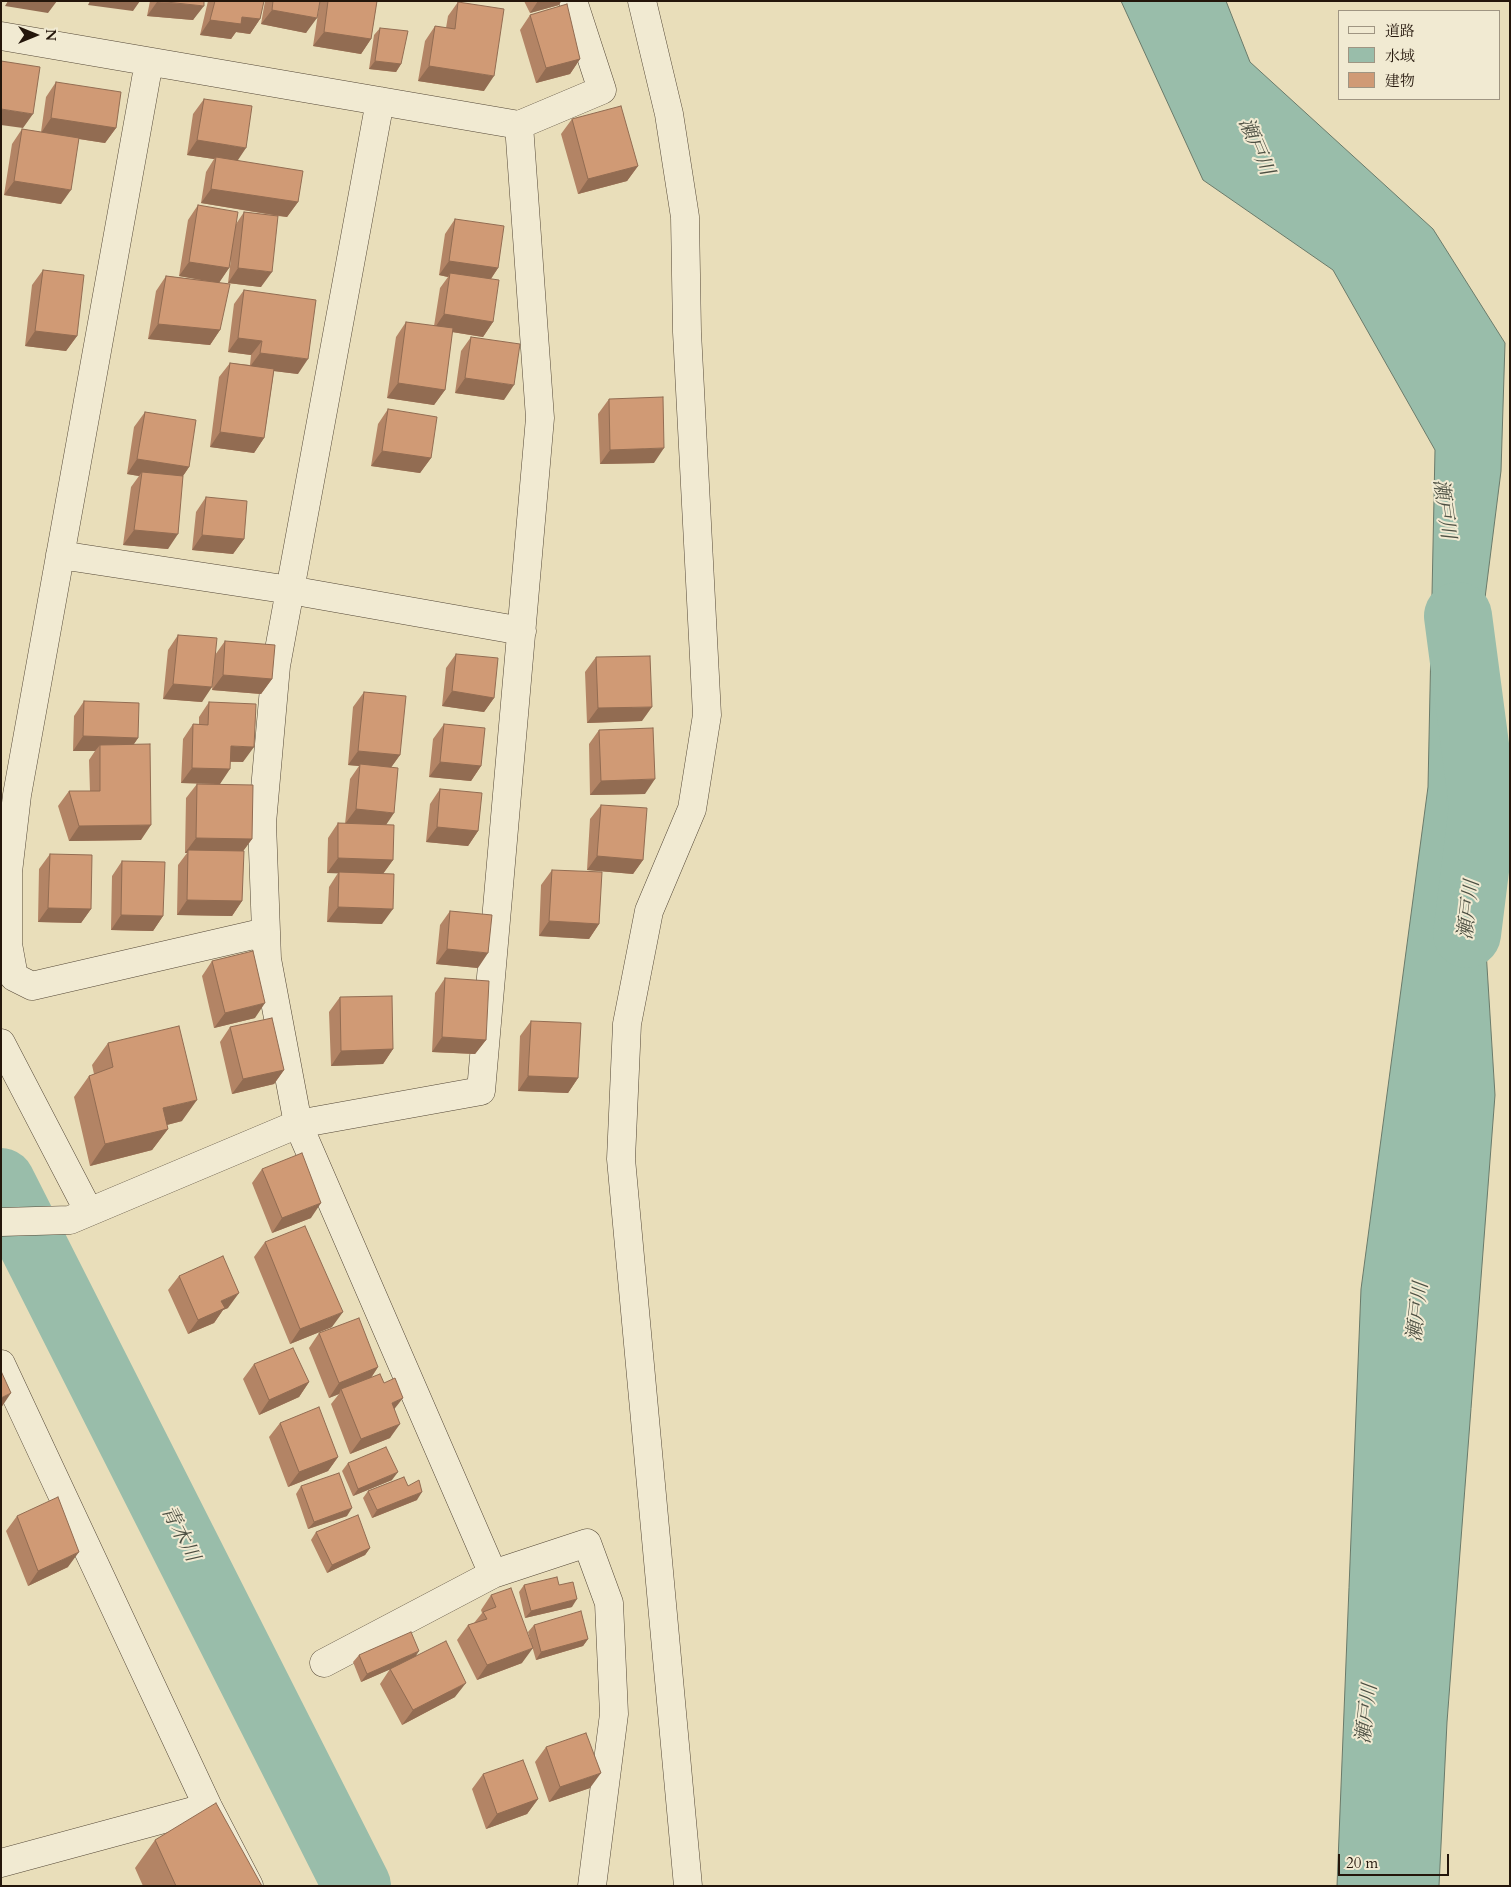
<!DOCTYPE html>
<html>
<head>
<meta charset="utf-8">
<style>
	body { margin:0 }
	#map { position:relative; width:1511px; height:1887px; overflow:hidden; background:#e9deba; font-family:Cardo,"Noto Serif JP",serif }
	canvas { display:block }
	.frame { position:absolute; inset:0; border:2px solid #24160b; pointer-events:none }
	.legend { position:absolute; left:1338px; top:10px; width:162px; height:90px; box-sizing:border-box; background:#f1ead2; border:1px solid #9f9582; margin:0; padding:6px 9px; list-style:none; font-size:15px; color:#24160b }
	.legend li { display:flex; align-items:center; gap:10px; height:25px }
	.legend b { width:25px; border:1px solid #9f9582 }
	.north { position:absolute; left:10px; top:10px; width:50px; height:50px; -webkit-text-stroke:4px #f1ead2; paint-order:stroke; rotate:90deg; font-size:14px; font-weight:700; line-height:20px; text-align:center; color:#24160b }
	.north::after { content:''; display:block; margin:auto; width:18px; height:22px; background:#24160b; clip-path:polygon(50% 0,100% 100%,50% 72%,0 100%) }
	.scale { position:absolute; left:1338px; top:1854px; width:111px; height:22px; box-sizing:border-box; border:2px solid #24160b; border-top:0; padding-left:6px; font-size:15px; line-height:18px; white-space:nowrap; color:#24160b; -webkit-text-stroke:4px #f1ead2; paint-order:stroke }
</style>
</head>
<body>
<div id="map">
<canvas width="1511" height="1887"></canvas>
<div class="frame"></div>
<ul class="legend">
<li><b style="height:6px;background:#f1ead2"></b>道路</li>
<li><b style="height:14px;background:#99bdaa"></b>水域</li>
<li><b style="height:14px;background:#d09a75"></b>建物</li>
</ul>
<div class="north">N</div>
<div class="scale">20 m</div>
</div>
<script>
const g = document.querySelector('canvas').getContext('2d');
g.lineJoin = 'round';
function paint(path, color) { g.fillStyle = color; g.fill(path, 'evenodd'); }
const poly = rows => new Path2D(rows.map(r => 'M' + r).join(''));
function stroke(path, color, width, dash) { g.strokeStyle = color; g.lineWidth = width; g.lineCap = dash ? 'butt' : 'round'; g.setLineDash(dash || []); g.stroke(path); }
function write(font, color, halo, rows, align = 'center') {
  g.font = font + ' Cardo,"Noto Serif JP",serif'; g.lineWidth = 4; g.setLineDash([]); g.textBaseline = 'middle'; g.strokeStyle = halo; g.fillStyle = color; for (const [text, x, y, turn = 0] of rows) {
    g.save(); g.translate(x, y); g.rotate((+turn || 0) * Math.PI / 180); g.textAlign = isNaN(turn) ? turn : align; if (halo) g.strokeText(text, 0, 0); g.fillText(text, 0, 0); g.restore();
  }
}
const water = poly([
	[1121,1,1226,1,1250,62,1433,229,1505,343,1501,471,1471,709,1495,1095,1447,1722,1439,1886,1337,1886,1361,1289,1428,787,1435,450,1333,270,1203,180,1121,1]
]);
paint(water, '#99bdaa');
stroke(water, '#6a7a6a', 1);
stroke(poly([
	[1458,616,1483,806,1467,934],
	[1,1182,357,1886]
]), '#99bdaa', 68);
const minor = poly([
	[642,1,669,114,685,217,687,332,707,715,692,809,649,911,627,1024,621,1159,688,1886],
	[1,36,519,125,602,90,573,1],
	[149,62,17,795,8,872,8,944,14,977,32,986,266,932],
	[380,101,276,666,262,823,267,959,298,1124,493,1574],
	[60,555,290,590,522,631],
	[1,1043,89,1212],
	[1,1222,70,1220,298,1124,481,1091,540,418,519,125],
	[1,1364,208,1807,249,1886],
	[324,1663,493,1574,587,1543,609,1603,614,1714,592,1886],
	[1,1863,208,1807]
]);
stroke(minor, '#554837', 29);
stroke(minor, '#f1ead2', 28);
paint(poly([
	[150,1,204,1,193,20,147,16],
	[208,1,264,1,260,19,250,34,236,32,231,39,200,35],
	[265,1,320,1,306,33,261,24],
	[320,1,377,1,371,39,361,54,313,46],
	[524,1,561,1,559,5,530,13],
	[458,2,484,91,418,81,425,41,435,26,446,28,448,16],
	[530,15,580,59,570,74,536,83,520,30],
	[380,28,401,64,396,72,369,69,374,35],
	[56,82,116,128,105,143,79,139,61,204,4,195,12,144,22,129,41,132,46,97],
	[204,99,237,161,298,202,287,217,278,216,261,287,228,283,231,258,229,268,219,282,220,330,210,345,148,339,156,291,166,276,201,280,179,276,188,220,198,205,236,224,244,212,278,216,201,203,206,172,214,159,187,155,193,114],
	[572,119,638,166,627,181,578,194,561,134],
	[455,219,498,268,491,279,493,322,483,337,452,332,445,390,434,405,387,398,396,337,406,322,434,326,440,288,448,277,439,275,445,234],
	[43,270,77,336,66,351,25,346,32,285],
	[244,290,298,374,274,371,264,438,254,453,210,447,219,377,230,363,250,365,251,355,228,352,234,304],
	[471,337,504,400,455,393,461,351],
	[609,399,654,463,600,464,598,414],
	[388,409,431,458,420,473,371,466,378,424],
	[145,412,189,467,183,476,168,549,123,545,131,487,139,476,127,474,134,427],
	[206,497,244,539,233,554,192,550,196,512],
	[178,635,215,655,225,641,272,679,261,694,212,690,214,665,202,702,163,699,168,650],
	[456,654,494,698,484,712,442,706,446,668],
	[596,657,642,721,587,723,585,672],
	[364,692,400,755,391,767,385,825,393,860,383,874,382,924,327,922,329,887,338,873,327,873,328,838,338,823,345,824,350,779,359,766,348,765,353,707],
	[84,701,138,738,133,745,141,840,69,841,58,806,69,791,90,791,89,760,95,751,73,751,74,716],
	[209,702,243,762,230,762,220,784,252,839,243,851,242,901,232,916,177,915,178,865,187,853,185,853,186,798,197,784,215,784,181,783,183,739,193,724,199,724,199,717],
	[444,724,481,766,471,781,429,777,433,739],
	[599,730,645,794,590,795,589,744],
	[440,789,478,831,468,846,426,842,430,804],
	[601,805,643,860,633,874,587,870,590,819],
	[50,854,91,909,81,923,38,922,39,869],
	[122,861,163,916,153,931,111,930,112,876],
	[552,870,599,924,589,939,539,936,541,885],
	[450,911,478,968,436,964,440,925],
	[212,961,255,1018,214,1028,202,976],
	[445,978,486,1040,475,1054,432,1052,435,993],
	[340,997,393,1049,383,1064,331,1066,329,1012],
	[531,1021,578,1078,568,1093,518,1091,520,1036],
	[230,1027,284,1070,274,1084,232,1094,220,1042],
	[108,1043,182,1121,167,1125,168,1129,152,1150,90,1166,74,1097,89,1076,94,1074,92,1065],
	[262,1169,311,1218,272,1233,252,1183],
	[265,1242,332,1327,290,1344,254,1257],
	[179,1276,228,1308,223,1310,214,1323,188,1334,168,1290],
	[319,1333,378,1367,371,1378,395,1409,390,1438,350,1454,331,1404,339,1394,329,1398,309,1348],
	[254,1364,309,1382,299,1397,259,1415,243,1379],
	[280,1423,338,1457,328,1471,288,1487,269,1437],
	[348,1463,392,1480,353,1496,342,1471],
	[301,1486,347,1516,308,1529,296,1494],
	[408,1486,417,1500,372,1518,363,1498,368,1491],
	[17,1516,68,1567,28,1586,6,1531],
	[316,1532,370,1548,365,1555,327,1573,311,1540],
	[524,1585,559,1585,572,1607,525,1618,519,1592],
	[491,1595,522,1663,477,1680,457,1640,468,1625,474,1623,482,1613,481,1610],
	[534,1625,588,1639,583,1646,536,1660,528,1632],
	[359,1655,416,1656,455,1697,402,1725,380,1684,390,1669,395,1667,361,1682,353,1662],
	[546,1747,590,1788,549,1802,535,1762],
	[483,1774,538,1799,527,1814,486,1829,472,1789],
	[155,1840,262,1886,143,1886,135,1868]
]), '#b38465');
paint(poly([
	[8,1,57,1,48,13,5,6],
	[90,1,140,1,133,11,88,5],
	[538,1,561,1,559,5,530,13],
	[157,2,204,6,193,20,147,16],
	[272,10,317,18,306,33,261,24],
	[242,17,260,19,250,34,236,32,231,39,200,35,210,20],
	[324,32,371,39,361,54,313,46],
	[580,59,570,74,536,83,546,68],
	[375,61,401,64,396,72,369,69],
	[429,66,494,76,484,91,418,81],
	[1,109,33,114,23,128,1,125],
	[51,118,116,128,105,143,41,133],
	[197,140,246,148,236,163,216,157,214,159,187,155],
	[638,166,627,181,578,194,588,179],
	[14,181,71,190,61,204,4,195],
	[211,189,298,202,287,217,201,203],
	[449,261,498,268,488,283,450,273,448,277,439,275],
	[189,262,229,268,219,283,179,276],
	[238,268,272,272,261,287,228,283],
	[444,314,493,322,483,337,434,329],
	[158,324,220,330,210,345,148,339],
	[35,331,77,336,66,351,25,346],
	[238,338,262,341,251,355,228,352],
	[260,353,308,359,298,374,249,368],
	[465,378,514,385,504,400,455,393],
	[398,383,445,390,434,405,387,398],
	[220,432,264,438,254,453,210,447],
	[664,448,654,463,600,464,610,450],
	[382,451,431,458,420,473,371,466],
	[137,459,189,467,179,482,142,472,139,476,127,474],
	[134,530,178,534,168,549,123,545],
	[202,535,244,539,233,554,192,550],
	[223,675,272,679,261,694,212,690],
	[173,684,212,687,202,702,163,699],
	[452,691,494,698,484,712,442,706],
	[652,707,642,721,587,723,598,708],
	[83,736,138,738,128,753,100,745,95,751,73,751],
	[231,746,254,747,243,762,220,761],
	[358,751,400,755,390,769,360,764,359,766,348,765],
	[440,762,481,766,471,781,429,777],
	[192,768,230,769,220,784,181,783],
	[655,779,645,794,590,795,601,781],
	[356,809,394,813,384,828,345,824],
	[151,825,141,840,69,841,79,826],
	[437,827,478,831,468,846,426,842],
	[196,838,252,839,241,854,188,850,187,853,185,853],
	[597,856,643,860,633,874,587,870],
	[338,858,393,860,382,875,327,873],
	[187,900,242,901,232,916,177,915],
	[338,907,393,909,382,924,327,922],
	[48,908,91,909,81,923,38,922],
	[121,915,163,916,153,931,111,930],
	[549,921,599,924,589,939,539,936],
	[447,949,488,953,478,968,436,964],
	[265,1003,255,1018,214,1028,225,1013],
	[442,1037,486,1040,475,1054,432,1052],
	[393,1049,383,1064,331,1066,341,1051],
	[284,1070,274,1084,232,1094,243,1079],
	[528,1076,578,1078,568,1093,518,1091],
	[197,1100,182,1121,147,1130,163,1108],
	[168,1129,152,1150,90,1166,105,1144],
	[321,1203,311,1218,272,1233,282,1218],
	[239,1293,228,1308,223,1310,214,1323,188,1334,198,1320,221,1301],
	[343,1312,332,1327,290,1344,300,1329],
	[378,1367,368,1382,341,1389,339,1394,329,1398,339,1383],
	[309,1382,299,1397,259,1415,269,1400],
	[11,1393,1,1408,1,1398],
	[403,1398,392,1412,392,1403],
	[400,1424,390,1438,350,1454,361,1439],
	[338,1457,328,1471,288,1487,299,1472],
	[398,1472,392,1480,353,1496,358,1489],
	[422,1492,417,1500,372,1518,377,1510],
	[352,1508,347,1516,308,1529,314,1522],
	[370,1548,365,1555,327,1573,332,1565],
	[79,1552,68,1567,28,1586,38,1571],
	[577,1599,572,1607,525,1618,531,1611],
	[588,1639,583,1646,536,1660,541,1652],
	[533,1648,522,1663,477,1680,487,1665],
	[419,1651,414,1659,361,1682,367,1674],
	[466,1683,455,1697,402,1725,413,1710],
	[601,1773,590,1788,549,1802,560,1787],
	[538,1799,527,1814,486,1829,497,1814]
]), '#926c52');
const building = poly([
	[157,1,204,1,204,6,157,1],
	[215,1,264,1,260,19,242,17,241,24,210,20,215,1],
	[273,1,320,1,317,18,272,10,273,1],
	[328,1,377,1,371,39,324,32,328,1],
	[458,2,504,9,494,76,429,66,435,26,455,29,458,2],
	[567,4,580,59,546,68,530,15,567,4],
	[380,28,408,31,401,64,375,61,380,28],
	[1,61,40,67,33,114,1,109,1,61],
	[56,82,121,92,116,128,51,118,56,82],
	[204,99,252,106,246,148,197,140,204,99],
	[621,106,638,166,588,179,572,119,621,106],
	[22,129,79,138,71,190,14,181,22,129],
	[216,157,303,171,298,202,211,189,216,157],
	[198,205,238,212,229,268,189,262,198,205],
	[244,212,278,216,272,272,238,268,244,212],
	[455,219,504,226,498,268,449,261,455,219],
	[43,270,84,275,77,336,35,331,43,270],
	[450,273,499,280,493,322,444,314,450,273],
	[166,276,230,284,220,330,158,324,166,276],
	[244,290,316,300,308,359,260,353,262,341,238,338,244,290],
	[406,322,453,328,445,390,398,383,406,322],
	[471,337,520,344,514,385,465,378,471,337],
	[230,363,274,369,264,438,220,432,230,363],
	[663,397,664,448,610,450,609,399,663,397],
	[388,409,437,417,431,458,382,451,388,409],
	[145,412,196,420,189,467,137,459,145,412],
	[142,472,183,476,178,534,134,530,142,472],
	[206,497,247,501,244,539,202,535,206,497],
	[178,635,217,638,212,687,173,684,178,635],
	[225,641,275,645,272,679,223,675,225,641],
	[456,654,498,658,494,698,452,691,456,654],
	[650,656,652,707,598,708,596,657,650,656],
	[364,692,406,696,400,755,358,751,364,692],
	[84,701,139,703,138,738,83,736,84,701],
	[209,702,256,704,254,747,231,746,230,769,192,768,193,724,208,725,209,702],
	[444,724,485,728,481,766,440,762,444,724],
	[653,728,655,779,601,781,599,730,653,728],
	[150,744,151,825,79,826,69,791,100,791,100,745,150,744],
	[360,764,398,768,394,813,356,809,360,764],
	[197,784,253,785,252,839,196,838,197,784],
	[440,789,482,793,478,831,437,827,440,789],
	[601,805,647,808,643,860,597,856,601,805],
	[338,823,394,825,393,860,338,858,338,823],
	[188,850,244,851,242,901,187,900,188,850],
	[50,854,92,855,91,909,48,908,50,854],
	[122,861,165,862,163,916,121,915,122,861],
	[552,870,602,872,599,924,549,921,552,870],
	[339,872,394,874,393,909,338,907,339,872],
	[450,911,492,915,488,953,447,949,450,911],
	[253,951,265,1003,225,1013,212,961,253,951],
	[445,978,489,981,486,1040,442,1037,445,978],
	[392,996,393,1049,341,1051,340,997,392,996],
	[272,1018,284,1070,243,1079,230,1027,272,1018],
	[531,1021,581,1023,578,1078,528,1076,531,1021],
	[179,1026,197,1100,163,1108,168,1129,105,1144,89,1076,113,1067,108,1043,179,1026],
	[302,1153,321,1203,282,1218,262,1169,302,1153],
	[305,1226,343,1312,300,1329,265,1242,305,1226],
	[223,1256,239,1293,221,1301,225,1308,198,1320,179,1276,223,1256],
	[359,1318,378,1367,339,1383,319,1333,359,1318],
	[293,1348,309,1382,269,1400,254,1364,293,1348],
	[1,1371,11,1393,1,1398,1,1371],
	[380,1374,384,1383,395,1378,403,1398,392,1403,400,1424,361,1439,341,1389,380,1374],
	[319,1407,338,1457,299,1472,280,1423,319,1407],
	[386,1447,398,1472,358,1489,348,1463,386,1447],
	[339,1473,352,1508,314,1522,301,1486,339,1473],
	[404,1477,408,1486,419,1480,422,1492,377,1510,368,1491,404,1477],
	[58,1497,79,1552,38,1571,17,1516,58,1497],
	[358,1515,370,1548,332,1565,316,1532,358,1515],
	[557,1577,559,1585,573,1582,577,1599,531,1611,524,1585,557,1577],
	[511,1588,533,1648,487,1665,468,1625,487,1619,483,1612,496,1607,491,1595,511,1588],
	[581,1611,588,1639,541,1652,534,1625,581,1611],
	[411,1632,419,1651,367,1674,359,1655,411,1632],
	[446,1641,466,1683,413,1710,390,1669,446,1641],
	[586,1733,601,1773,560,1787,546,1747,586,1733],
	[523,1760,538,1799,497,1814,483,1774,523,1760],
	[216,1803,262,1886,176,1886,155,1840,216,1803]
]);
paint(building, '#d09a75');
stroke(building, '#926c52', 1);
write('italic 20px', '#4d5043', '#f1ead2', [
	["瀬戸川",1255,147,67],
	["瀬戸川",1443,509,82],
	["瀬戸川",1470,910,-83],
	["瀬戸川",1419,1312,-83],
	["青木川",179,1534,63],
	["瀬戸川",1368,1714,-83]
]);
</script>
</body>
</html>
